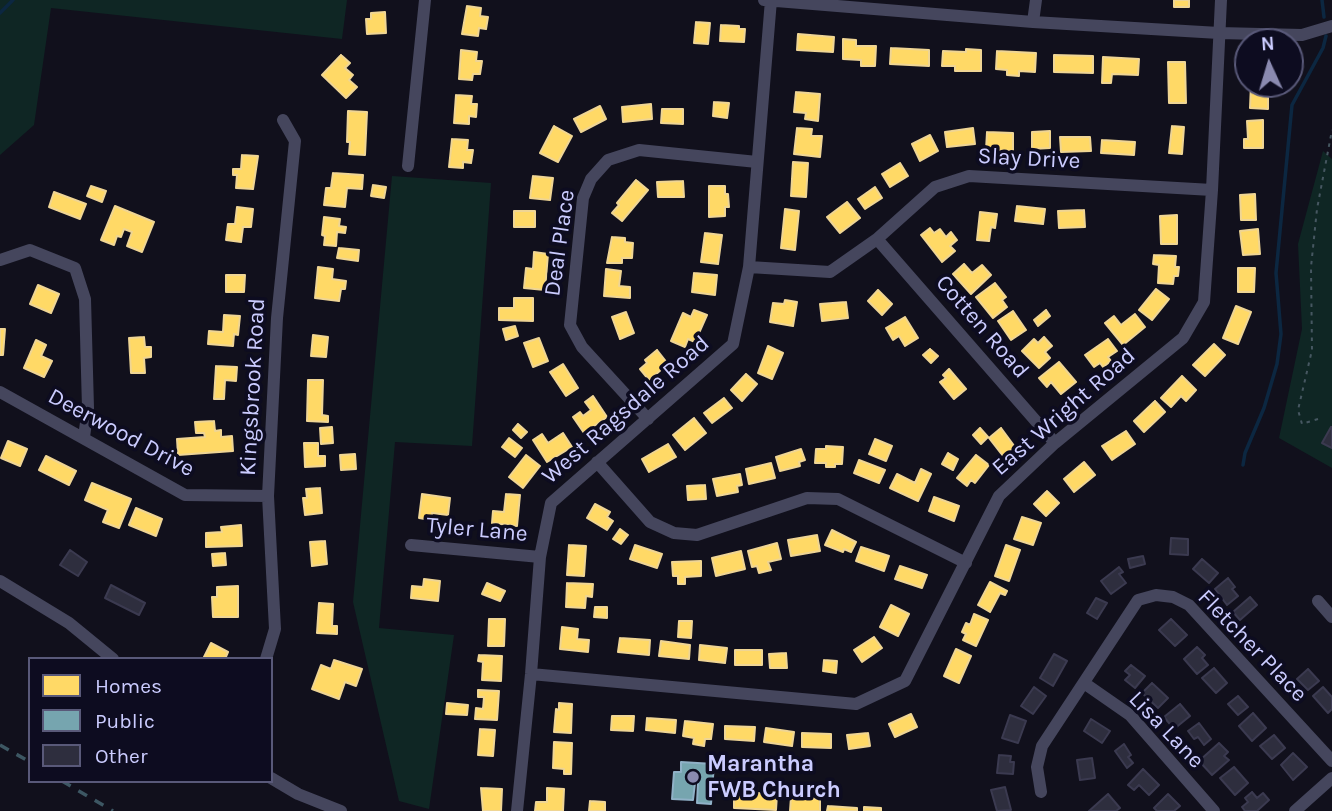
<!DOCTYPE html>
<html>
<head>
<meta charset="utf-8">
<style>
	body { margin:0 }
	#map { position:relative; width:1332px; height:811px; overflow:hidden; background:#11101c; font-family:Karla,sans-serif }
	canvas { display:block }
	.legend { position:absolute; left:28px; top:657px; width:245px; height:126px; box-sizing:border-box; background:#0d0c20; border:2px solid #595979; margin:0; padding:9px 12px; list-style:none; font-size:21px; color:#cbccff }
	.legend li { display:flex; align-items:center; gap:14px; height:35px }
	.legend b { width:35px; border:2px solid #595979 }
	.north { position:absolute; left:1234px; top:28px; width:70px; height:70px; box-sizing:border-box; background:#0d0c20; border:2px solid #595979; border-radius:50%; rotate:356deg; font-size:19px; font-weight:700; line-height:28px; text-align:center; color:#cbccff }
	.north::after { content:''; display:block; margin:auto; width:24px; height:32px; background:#8a8ab0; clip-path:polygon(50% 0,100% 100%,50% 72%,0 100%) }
</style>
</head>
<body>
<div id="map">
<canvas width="1332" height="811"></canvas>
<ul class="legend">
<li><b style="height:19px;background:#ffd966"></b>Homes</li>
<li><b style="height:19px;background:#76a5af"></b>Public</li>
<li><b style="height:19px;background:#2e2e3e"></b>Other</li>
</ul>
<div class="north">N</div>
</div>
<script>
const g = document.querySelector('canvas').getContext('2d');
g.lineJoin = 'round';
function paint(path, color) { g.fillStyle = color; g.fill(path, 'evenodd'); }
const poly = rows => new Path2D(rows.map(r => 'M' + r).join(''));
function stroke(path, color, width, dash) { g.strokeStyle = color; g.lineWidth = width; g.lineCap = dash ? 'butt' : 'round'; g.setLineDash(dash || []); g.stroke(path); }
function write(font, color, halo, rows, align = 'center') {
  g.font = font + ' Karla,sans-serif'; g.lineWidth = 7; g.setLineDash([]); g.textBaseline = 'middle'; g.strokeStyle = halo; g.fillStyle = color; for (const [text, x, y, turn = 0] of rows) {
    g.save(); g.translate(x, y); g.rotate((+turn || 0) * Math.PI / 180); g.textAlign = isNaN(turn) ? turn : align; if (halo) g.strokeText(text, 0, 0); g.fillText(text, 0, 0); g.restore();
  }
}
paint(poly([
	[0,0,347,0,342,39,51,8,34,125,0,155],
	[1323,151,1332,159,1332,468,1279,438,1302,329,1298,244],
	[392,176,491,183,472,446,395,442,379,628,454,635,429,809,399,801,353,602]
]), '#0f2624');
const homes = poly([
	[1174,0,1189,0,1189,7,1174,7,1174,0],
	[467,6,481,8,480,16,488,17,486,29,479,28,478,36,462,34,467,6],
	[385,12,386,33,367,34,366,19,371,19,371,13,385,12],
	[696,22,710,23,708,44,694,43,696,22],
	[721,25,739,26,739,29,745,29,744,42,720,41,721,25],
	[798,34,834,37,833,52,797,50,798,34],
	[843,39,856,40,856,46,876,46,875,66,861,66,861,60,843,59,843,39],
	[891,48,929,50,929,66,890,64,891,48],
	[966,49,981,50,981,71,955,71,955,66,942,66,943,51,966,52,966,49],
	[461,50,477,52,476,61,482,61,480,74,473,74,472,80,459,79,461,50],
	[997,51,1036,53,1035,72,1019,71,1019,76,1007,75,1007,70,996,69,997,51],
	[341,55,350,63,345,68,353,75,349,80,357,87,346,98,322,75,341,55],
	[1054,55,1093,56,1093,73,1054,72,1054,55],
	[1103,57,1139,59,1138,75,1112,74,1111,83,1102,83,1103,57],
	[1168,62,1185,62,1186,103,1169,103,1168,62],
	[1251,84,1268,84,1268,109,1250,108,1251,84],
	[796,92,820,94,818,121,805,119,806,113,794,112,796,92],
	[456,95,472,96,471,104,477,104,476,117,469,116,469,124,454,123,456,95],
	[714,102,729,103,727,118,713,116,714,102],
	[651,104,652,119,623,122,622,107,651,104],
	[600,106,606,119,581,132,574,119,600,106],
	[662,109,683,109,683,124,661,123,662,109],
	[348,111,367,112,365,155,349,154,350,142,347,142,348,111],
	[1263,120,1263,148,1244,148,1244,139,1248,139,1247,121,1263,120],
	[554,126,572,136,558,162,540,153,554,126],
	[1172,126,1184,127,1182,154,1169,153,1172,126],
	[797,128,812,129,811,136,822,136,820,157,794,154,797,128],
	[973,128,975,144,947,147,945,132,973,128],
	[1050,131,1050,148,1032,149,1032,132,1050,131],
	[987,132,1013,133,1013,151,986,150,987,132],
	[930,135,938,151,920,161,912,144,930,135],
	[1060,137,1090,137,1091,151,1061,152,1060,137],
	[452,139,468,140,467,150,473,150,471,163,463,162,463,168,449,167,452,139],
	[1102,140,1135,142,1134,155,1101,153,1102,140],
	[242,155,258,156,253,189,236,188,237,175,233,175,233,169,241,169,242,155],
	[793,162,808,163,806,197,791,196,793,162],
	[900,163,908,176,890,187,882,174,900,163],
	[333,173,363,175,362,189,347,188,345,207,324,205,326,188,331,188,333,173],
	[533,176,553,178,550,200,530,198,533,176],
	[636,180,648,190,622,221,612,213,619,205,617,203,636,180],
	[683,181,684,197,658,197,657,182,683,181],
	[373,185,386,187,384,198,371,196,373,185],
	[91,186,106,191,102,202,87,196,91,186],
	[709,186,725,186,725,194,728,194,729,207,725,207,725,216,709,217,709,186],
	[875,187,882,198,865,209,858,199,875,187],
	[54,192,86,204,80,219,49,207,54,192],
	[1255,194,1256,220,1241,220,1240,195,1255,194],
	[847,202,860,218,840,233,827,217,847,202],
	[115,206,154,222,142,252,127,246,132,232,124,229,121,237,117,236,114,245,101,240,115,206],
	[1017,206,1045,209,1043,224,1015,221,1017,206],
	[237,207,253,209,251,227,243,227,241,242,226,240,228,224,235,224,237,207],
	[785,209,799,211,795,250,781,248,785,209],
	[1084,210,1085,227,1059,228,1058,211,1084,210],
	[514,211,535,211,535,227,514,227,514,211],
	[980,212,997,214,995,228,991,227,989,241,977,240,980,212],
	[1177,215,1177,244,1161,244,1160,216,1177,215],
	[324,217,340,219,339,226,346,227,345,233,337,232,336,246,324,245,325,236,322,235,324,217],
	[930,228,934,233,940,229,946,237,951,232,957,240,950,246,955,251,942,262,921,235,930,228],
	[1258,229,1260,254,1243,255,1240,231,1258,229],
	[705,233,722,235,718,264,701,262,705,233],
	[612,237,625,238,625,242,633,243,632,258,622,258,622,263,607,263,612,237],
	[339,248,359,250,358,261,337,258,339,248],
	[534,252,548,254,545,290,524,288,526,268,533,269,534,252],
	[1154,255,1176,256,1175,267,1179,267,1178,276,1174,276,1173,284,1158,283,1159,265,1153,264,1154,255],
	[964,264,972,273,982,265,991,275,971,294,953,274,964,264],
	[318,267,333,269,332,279,346,281,345,289,341,289,339,301,315,298,318,267],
	[1238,268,1255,268,1254,292,1238,292,1238,268],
	[606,269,621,271,619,286,630,287,630,298,604,296,606,269],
	[694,273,717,275,715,295,692,292,694,273],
	[226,275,245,275,244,292,226,292,226,275],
	[995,283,1006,297,1002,300,1007,307,993,318,976,297,995,283],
	[38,285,59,294,51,313,30,304,38,285],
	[1156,289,1169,299,1152,320,1139,310,1156,289],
	[878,290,892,304,882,315,868,301,878,290],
	[514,298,533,298,533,321,499,320,499,308,514,308,514,298],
	[785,300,797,302,793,326,770,322,773,303,784,304,785,300],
	[846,302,848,318,822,321,820,304,846,302],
	[1236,306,1251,312,1238,344,1223,338,1236,306],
	[694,310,707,315,695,342,688,339,685,347,671,341,683,313,691,317,694,310],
	[1046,310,1050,316,1038,326,1034,320,1046,310],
	[1013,311,1026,330,1011,340,998,321,1013,311],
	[626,312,634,333,620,339,612,317,626,312],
	[1135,314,1145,327,1123,345,1105,323,1114,316,1121,325,1135,314],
	[224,315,240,316,238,335,234,334,233,346,208,344,209,331,223,332,224,315],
	[905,317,918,338,905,346,899,336,893,340,886,328,905,317],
	[515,326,518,336,506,340,503,329,515,326],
	[0,329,5,329,3,355,0,355,0,329],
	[313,335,328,337,326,357,311,356,313,335],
	[144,337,145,347,151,347,151,357,144,358,145,373,131,373,129,338,144,337],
	[1044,337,1052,346,1045,352,1050,358,1039,368,1022,351,1034,339,1038,343,1044,337],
	[539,338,548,361,533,367,524,343,539,338],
	[1108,339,1117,351,1108,357,1111,361,1103,367,1100,363,1094,367,1085,355,1108,339],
	[36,340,46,345,41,356,52,361,44,377,24,368,36,340],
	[1214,344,1225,355,1205,376,1193,365,1214,344],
	[768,346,783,353,772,379,758,373,768,346],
	[930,349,938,356,931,363,923,355,930,349],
	[657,350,668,364,649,380,640,369,647,363,645,360,657,350],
	[1059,362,1076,382,1061,394,1051,382,1047,387,1039,378,1059,362],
	[563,364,578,388,566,396,550,372,563,364],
	[216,366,237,367,236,381,225,380,224,399,214,399,216,366],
	[949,369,966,389,954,399,940,382,946,378,943,375,949,369],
	[746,374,757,384,742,401,731,390,746,374],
	[1182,376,1196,390,1186,401,1181,396,1171,407,1161,398,1182,376],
	[308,380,323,380,322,415,328,416,328,422,307,421,308,380],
	[593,396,607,417,584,433,573,417,580,412,583,416,591,410,585,402,593,396],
	[724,398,732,408,712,423,704,413,724,398],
	[1155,401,1165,412,1144,432,1134,421,1155,401],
	[694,418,706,433,685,450,673,435,694,418],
	[214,421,215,431,221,430,221,437,232,436,233,451,178,455,177,439,205,437,204,433,196,433,195,422,214,421],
	[518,424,527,432,521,438,513,430,518,424],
	[332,427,333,443,321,444,320,428,332,427],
	[980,428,988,437,981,444,973,435,980,428],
	[1001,428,1015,447,1003,456,989,438,1001,428],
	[1126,431,1135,444,1112,460,1102,446,1126,431],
	[563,433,572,447,547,462,533,440,542,434,548,443,563,433],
	[509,438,522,448,515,457,502,447,509,438],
	[875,439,892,446,886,461,869,454,875,439],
	[8,441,27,449,20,466,1,458,8,441],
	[304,443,318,443,318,456,325,456,325,466,305,467,304,443],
	[668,444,676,457,649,472,642,459,668,444],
	[826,446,843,447,842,464,835,464,835,467,826,467,826,463,815,463,816,449,826,449,826,446],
	[801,449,805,460,799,462,800,466,780,471,776,457,801,449],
	[948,453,958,459,953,470,942,464,948,453],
	[355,454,356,469,341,470,340,455,355,454],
	[526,455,540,466,523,488,509,477,526,455],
	[976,455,989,465,975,483,971,480,967,486,957,478,976,455],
	[46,456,76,471,69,485,39,470,46,456],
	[859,460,885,470,879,483,854,473,859,460],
	[1084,462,1095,475,1074,492,1064,479,1084,462],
	[771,463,775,478,749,484,746,469,771,463],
	[921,469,931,474,918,501,890,488,897,474,915,483,921,469],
	[740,474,742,485,737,486,738,492,717,496,713,479,740,474],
	[92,483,131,499,119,528,103,522,108,510,85,500,92,483],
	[705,485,706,499,688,500,687,486,705,485],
	[320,488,322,513,305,515,303,498,307,498,306,489,320,488],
	[1047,491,1059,503,1046,516,1034,504,1047,491],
	[422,494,450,498,448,515,432,513,431,520,419,518,422,494],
	[506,494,520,495,517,526,492,523,493,511,504,512,506,494],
	[934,497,959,506,954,521,929,511,934,497],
	[595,504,610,512,607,517,613,521,607,530,587,518,595,504],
	[136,508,162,519,156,536,129,525,136,508],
	[1022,517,1041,523,1033,545,1014,539,1022,517],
	[241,525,242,546,206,547,206,533,222,532,221,527,241,525],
	[620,529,628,535,621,544,613,539,620,529],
	[832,530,856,542,851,552,844,549,843,552,825,545,832,530],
	[817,535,820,551,791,556,788,540,817,535],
	[325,541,327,564,312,566,310,542,325,541],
	[777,543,781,559,768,562,771,570,759,573,757,566,752,567,748,551,777,543],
	[569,545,586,546,584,576,567,575,569,545],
	[635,545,662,554,657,568,630,559,635,545],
	[1006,545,1020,550,1009,581,995,576,1006,545],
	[861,547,889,556,884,571,856,561,861,547],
	[741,551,745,569,716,576,712,558,741,551],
	[225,553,226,565,213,566,212,554,225,553],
	[701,561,701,576,685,577,685,584,678,584,678,576,673,576,672,562,701,561],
	[900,566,927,575,922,588,895,579,900,566],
	[424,579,440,581,438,601,411,598,412,586,423,587,424,579],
	[990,582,1007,591,1005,595,1000,593,990,612,978,605,990,582],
	[487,583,505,591,500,601,482,594,487,583],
	[567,583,593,584,592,597,586,596,585,608,566,607,567,583],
	[238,586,238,617,213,617,212,597,217,597,217,587,238,586],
	[319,603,333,604,332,626,337,626,337,634,317,633,319,603],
	[891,605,909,614,898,636,880,627,891,605],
	[595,607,607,607,607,618,594,617,595,607],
	[974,614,988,620,976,646,963,640,966,634,962,632,966,623,970,625,974,614],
	[489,619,505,619,504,646,488,646,489,619],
	[679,621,692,621,691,638,678,637,679,621],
	[562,627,578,629,577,639,589,640,588,652,560,649,562,627],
	[874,637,882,648,862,662,854,650,874,637],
	[620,638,650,640,649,655,618,652,620,638],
	[661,641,690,645,689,659,659,656,661,641],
	[211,643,228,652,225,659,203,659,211,643],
	[700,645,727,648,725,663,699,660,700,645],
	[956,649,971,656,959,683,944,676,956,649],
	[735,650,762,650,762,665,735,665,735,650],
	[786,653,787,668,770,668,769,654,786,653],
	[479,655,502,656,501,681,482,680,483,662,478,661,479,655],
	[334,660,362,669,356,686,345,682,339,699,312,689,321,665,331,669,334,660],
	[824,660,837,661,836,673,823,671,824,660],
	[478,690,499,691,497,720,475,719,476,708,483,709,484,697,478,697,478,690],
	[447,703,468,705,467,715,446,714,447,703],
	[559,703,572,704,571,733,554,732,556,709,559,710,559,703],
	[911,714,917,727,895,737,889,724,911,714],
	[612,716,634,716,633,731,611,730,612,716],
	[647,718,676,720,675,733,646,730,647,718],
	[685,721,713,724,711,739,705,739,704,746,693,744,694,738,683,736,685,721],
	[725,726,755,727,754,741,725,739,725,726],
	[766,728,794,732,792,746,764,742,766,728],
	[480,729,495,730,493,756,478,755,480,729],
	[802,733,831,734,831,748,802,747,802,733],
	[868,733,870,746,849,749,847,735,868,733],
	[554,742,572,743,571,774,564,774,564,769,553,768,554,742],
	[481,788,502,789,501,811,483,811,481,788],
	[547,788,564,789,563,811,535,811,536,802,547,802,547,788],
	[734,792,777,794,776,810,734,808,734,792],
	[791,797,820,799,820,811,790,811,791,797],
	[590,801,605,802,605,811,589,811,590,801],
	[828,806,857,808,857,811,827,811,828,806],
	[864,807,881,808,881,811,864,811,864,807]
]);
paint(homes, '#ffd966');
stroke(homes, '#efd594', 2);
const public = poly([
	[681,762,714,764,711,804,697,803,698,783,695,783,693,800,672,799,674,772,681,772,681,762]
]);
paint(public, '#76a5af');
stroke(public, '#90b1c7', 2);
stroke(poly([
	[1322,0,1324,17],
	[0,13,13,0],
	[1243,465,1245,453,1264,408,1277,364,1281,334,1276,273,1292,105,1323,48,1326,36]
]), '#0c2741', 3.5);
const building = poly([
	[1331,427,1332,427,1332,448,1322,443,1331,427],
	[1171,538,1188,539,1188,555,1170,554,1171,538],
	[70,550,87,562,78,576,60,565,70,550],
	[1143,556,1145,564,1130,568,1128,559,1143,556],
	[1202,559,1218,573,1209,583,1193,569,1202,559],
	[1119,567,1123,572,1119,574,1126,583,1111,594,1101,581,1119,567],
	[1228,578,1235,587,1232,589,1238,596,1227,605,1215,589,1228,578],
	[111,585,145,603,139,615,105,598,111,585],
	[1250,597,1257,605,1240,620,1233,612,1250,597],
	[1096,598,1107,603,1097,619,1087,613,1096,598],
	[1171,619,1187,635,1175,646,1159,630,1171,619],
	[1197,647,1205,655,1202,658,1208,665,1197,674,1184,659,1197,647],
	[1054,654,1067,661,1053,686,1040,678,1054,654],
	[1131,665,1145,676,1135,688,1125,680,1130,675,1125,671,1131,665],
	[1214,668,1227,683,1216,693,1202,678,1214,668],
	[1308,669,1319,681,1308,690,1297,679,1308,669],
	[1152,683,1168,698,1158,708,1142,693,1152,683],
	[1034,687,1046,696,1033,714,1021,706,1034,687],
	[1323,687,1332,697,1332,709,1328,713,1313,696,1323,687],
	[1238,696,1248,707,1238,715,1228,704,1238,696],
	[1180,704,1190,716,1174,729,1164,717,1180,704],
	[1253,713,1266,728,1252,741,1239,726,1253,713],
	[1010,715,1026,721,1018,743,1002,738,1010,715],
	[1091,719,1110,731,1102,743,1084,731,1091,719],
	[1199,723,1211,739,1204,745,1198,737,1194,739,1188,731,1199,723],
	[1274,735,1285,748,1272,759,1260,746,1274,735],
	[1219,743,1228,752,1224,756,1229,760,1212,775,1199,761,1219,743],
	[1124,744,1131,755,1128,757,1133,763,1127,768,1115,751,1124,744],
	[1293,753,1307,767,1293,780,1281,765,1293,753],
	[999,755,1011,756,1010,762,1014,762,1013,774,997,773,999,755],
	[1092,758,1095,778,1080,780,1077,760,1092,758],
	[1234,767,1248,783,1235,795,1220,778,1234,767],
	[1143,769,1159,785,1149,795,1139,785,1134,790,1128,785,1143,769],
	[1005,787,1011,810,997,811,991,790,1005,787],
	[1252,792,1257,798,1263,793,1269,800,1257,811,1245,811,1242,807,1248,802,1245,798,1252,792],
	[1108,794,1120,808,1116,811,1089,811,1108,794],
	[1168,794,1180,806,1174,811,1157,811,1154,808,1168,794]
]);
paint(building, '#2e2e3e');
stroke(building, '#3b3a50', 2);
stroke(poly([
	[1318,419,1302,424,1298,410,1312,350,1311,267,1317,209,1332,130]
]), '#465761', 2, [3.5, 5]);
stroke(poly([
	[764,0,1033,22,1219,33,1302,35,1332,26],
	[1033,22,1036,0],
	[408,166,425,0],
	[877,239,1055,443],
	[0,260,30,250,75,268,85,299,88,408,84,437],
	[749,267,830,272,877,239,935,187,969,176,1212,190],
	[0,392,185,495,268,496],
	[648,419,582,347,570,325,583,198,591,179,608,160,639,150,757,162],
	[597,462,650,522,674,533,697,535,807,498,838,499,966,563],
	[411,545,540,557],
	[0,581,69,623,113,659],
	[1318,601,1332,617],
	[266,659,275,629,268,496,277,318,295,141,283,120],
	[531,674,856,704,905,681,999,496,1055,443,1183,338,1204,302,1212,190,1221,0],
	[1084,683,1130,715,1214,811],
	[271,778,298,794,341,811],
	[1041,792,1037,767,1042,746,1138,600,1156,595,1173,597,1189,605,1332,761],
	[517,811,531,674,540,557,551,503,733,344,749,267,771,0],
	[1295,811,1332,778]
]), '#45465d', 12);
stroke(poly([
	[0,745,30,762],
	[62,781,113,811]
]), '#3d5763', 3.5, [10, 9]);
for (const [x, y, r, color] of [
	[693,777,7,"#8a8ab0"]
]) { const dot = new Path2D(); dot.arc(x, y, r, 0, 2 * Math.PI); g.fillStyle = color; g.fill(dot); stroke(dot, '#0d0c20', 2.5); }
write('23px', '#cbccff', '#0d0c20', [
	["Slay Drive",1029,159,3],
	["Deal Place",560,243,-82],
	["Cotten Road",982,327,49],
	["Kingsbrook Road",253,387,-87],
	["West Ragsdale Road",626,410,-41],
	["East Wright Road",1064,412,-41],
	["Deerwood Drive",121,433,28],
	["Tyler Lane",477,530,5],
	["Fletcher Place",1252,646,46],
	["Lisa Lane",1166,730,46]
]);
write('bold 23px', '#cbccff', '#0d0c20', [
	["Marantha",707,764],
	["FWB Church",707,790]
], 'left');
</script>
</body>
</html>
